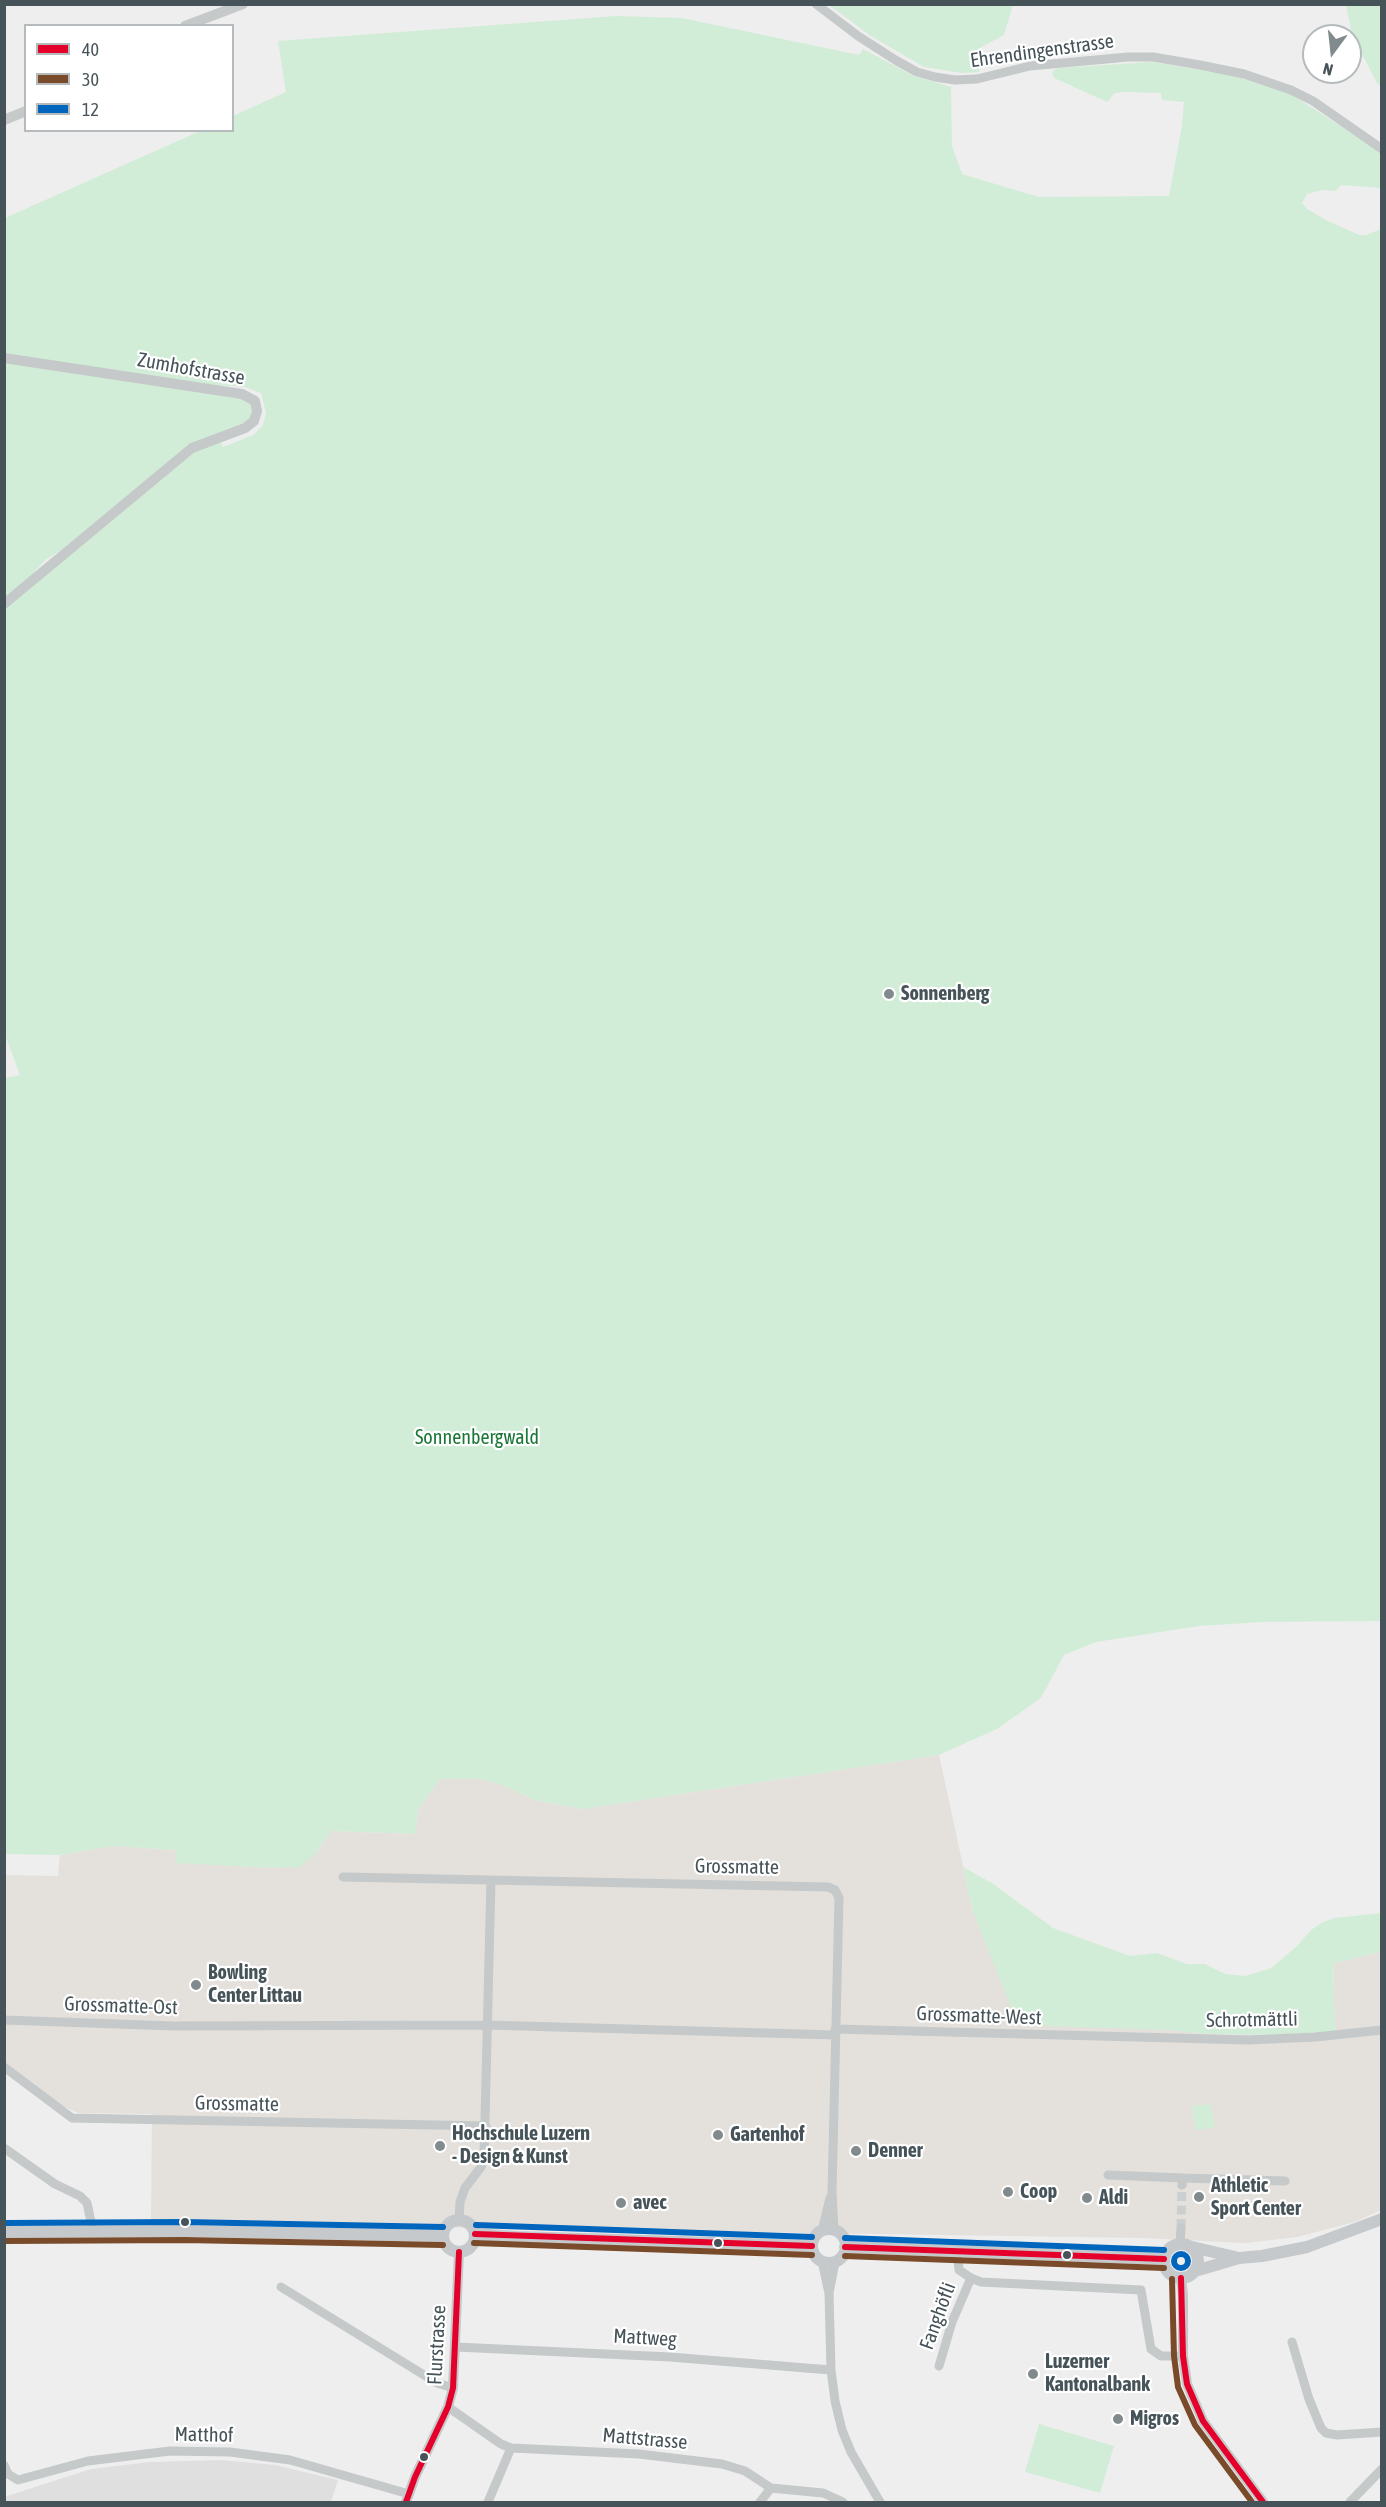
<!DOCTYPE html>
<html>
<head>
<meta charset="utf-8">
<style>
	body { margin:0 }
	#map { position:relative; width:1386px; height:2507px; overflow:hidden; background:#eee; font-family:"Asap Condensed",sans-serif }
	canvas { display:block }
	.frame { position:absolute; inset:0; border:6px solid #465459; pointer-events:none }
	.legend { position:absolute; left:24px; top:24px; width:210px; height:108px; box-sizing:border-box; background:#fff; border:2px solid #b5bbbd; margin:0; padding:8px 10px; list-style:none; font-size:18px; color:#465459 }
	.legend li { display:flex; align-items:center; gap:12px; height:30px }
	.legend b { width:30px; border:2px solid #b5bbbd }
	.north { position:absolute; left:1302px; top:24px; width:60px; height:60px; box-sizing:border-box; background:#fff; border:2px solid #b5bbbd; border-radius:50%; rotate:195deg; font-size:16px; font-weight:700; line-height:24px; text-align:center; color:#465459 }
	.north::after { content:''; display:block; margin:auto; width:21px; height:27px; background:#818a8d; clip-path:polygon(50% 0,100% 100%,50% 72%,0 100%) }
</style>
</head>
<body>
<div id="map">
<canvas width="1386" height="2507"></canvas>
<div class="frame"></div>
<ul class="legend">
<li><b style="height:8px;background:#e4002b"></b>40</li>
<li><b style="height:8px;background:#7a4b2a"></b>30</li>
<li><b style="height:8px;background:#0065bd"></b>12</li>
</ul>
<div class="north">N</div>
</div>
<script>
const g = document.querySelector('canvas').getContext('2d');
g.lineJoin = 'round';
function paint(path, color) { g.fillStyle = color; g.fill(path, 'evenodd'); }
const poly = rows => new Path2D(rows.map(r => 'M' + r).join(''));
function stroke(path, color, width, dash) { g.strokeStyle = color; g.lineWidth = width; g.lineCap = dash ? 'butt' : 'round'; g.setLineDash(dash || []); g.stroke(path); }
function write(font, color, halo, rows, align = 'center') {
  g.font = font + ' "Asap Condensed",sans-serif'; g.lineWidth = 4.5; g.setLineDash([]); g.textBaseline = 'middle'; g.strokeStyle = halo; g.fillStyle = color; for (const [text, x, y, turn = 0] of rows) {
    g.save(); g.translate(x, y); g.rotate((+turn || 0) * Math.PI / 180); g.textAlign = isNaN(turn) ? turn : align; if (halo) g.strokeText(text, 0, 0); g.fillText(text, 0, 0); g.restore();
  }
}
paint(poly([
	[939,1755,973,1912,1168,2030,1211,2034,1290,2035,1333,1992,1334,1963,1381,1952,1381,2210,1355,2222,1297,2237,1245,2243,1143,2238,151,2223,152,2114,79,2113,59,2105,5,2067,4,1875,58,1876,60,1855,113,1846,177,1850,176,1862,271,1868,316,1853,331,1831,415,1834,418,1810,440,1779,481,1779,500,1784,535,1800,582,1809]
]), '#e4e0dc');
paint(poly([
	[221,2460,275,2465,338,2480,331,2502,5,2502,4,2497,91,2469,150,2462]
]), '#e0dfdf');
paint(poly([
	[829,5,1013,5,1004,35,980,48,979,72,962,73,924,67,871,36],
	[1346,5,1381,5,1381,86,1377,83,1352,35],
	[616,16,682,18,859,55,863,49,914,76,951,87,952,146,962,174,1039,197,1169,196,1182,126,1184,102,1162,100,1161,93,1124,92,1115,93,1107,102,1054,78,1052,72,1058,68,1152,62,1231,75,1289,93,1381,152,1381,188,1341,185,1336,191,1322,190,1307,194,1302,203,1307,209,1326,220,1359,235,1366,235,1381,229,1381,1621,1263,1622,1199,1626,1096,1642,1064,1655,1041,1698,997,1729,939,1755,582,1809,535,1800,500,1784,481,1779,440,1779,418,1810,415,1834,331,1831,316,1853,300,1867,271,1868,176,1863,176,1850,113,1846,60,1855,5,1854,4,1078,20,1075,4,1032,5,608,195,452,220,440,223,447,253,435,263,425,266,413,261,393,245,387,190,383,5,355,5,218,200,131,232,130,233,116,286,92,278,41],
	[5,361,241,396,253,405,250,418,246,422,192,443,60,551,45,560,30,577,5,599],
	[963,1867,992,1883,1053,1928,1130,1956,1157,1953,1187,1964,1205,1964,1225,1974,1246,1976,1271,1968,1297,1946,1311,1930,1323,1922,1335,1918,1381,1913,1381,1952,1334,1963,1333,1992,1336,2031,1290,2035,1211,2034,1168,2030,1018,2025,973,1912],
	[1211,2104,1215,2127,1196,2130,1192,2106],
	[1039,2424,1114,2446,1100,2493,1025,2472]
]), '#d2edd7');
stroke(poly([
	[1181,2228,1182,2185]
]), '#cccfd0', 9, [9, 4.5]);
stroke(poly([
	[816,4,858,36,897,61,917,72,935,77,955,80,977,79,1030,66,1128,57,1153,57,1200,65,1244,74,1291,90,1313,101,1382,149],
	[343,1877,828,1887,835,1890,839,1898,832,2193,834,2230],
	[4,2020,174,2026,488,2025,835,2035],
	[835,2029,1248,2040,1315,2037,1382,2030],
	[4,2067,72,2118,486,2126],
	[4,2148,55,2184,80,2196,87,2203,93,2231],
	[1108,2175,1183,2178,1182,2185],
	[1183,2178,1285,2181],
	[459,2220,460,2202,465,2188,481,2167,484,2159,491,1880],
	[822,2231,830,2198],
	[1180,2244,1181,2228],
	[957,2250,959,2270,971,2278,981,2282,1141,2290,1151,2349,1161,2356,1183,2356],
	[822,2261,829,2293,831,2370,835,2401,842,2430,851,2452,880,2502],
	[281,2287,437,2383,453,2388],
	[829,2293,835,2262],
	[1292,2342,1309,2399,1321,2428,1326,2433,1337,2435,1382,2432],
	[456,2347,670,2357,831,2370],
	[939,2366,952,2322,971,2278],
	[448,2407,501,2444,511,2448,639,2454,722,2464,745,2471,771,2488,823,2493,843,2502],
	[4,2465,8,2474,18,2480,88,2461,170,2451,230,2452,290,2460,409,2494],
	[488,2502,511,2448],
	[760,2502,771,2488],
	[1350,2502,1382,2469]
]), '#c5c9c9', 9);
stroke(poly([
	[185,26,243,4],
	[4,120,26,111],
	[4,358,242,394,255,401,257,411,254,421,245,428,192,448,4,604],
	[1181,2278,1183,2295,1183,2356,1187,2384,1203,2421,1263,2502],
	[406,2502,415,2477,448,2407,453,2388,459,2252]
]), '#c5c9c9', 10);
stroke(poly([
	'443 2236a16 16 0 1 1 32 0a16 16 0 1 1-32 0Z',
	'812 2246a17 17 0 1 1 34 0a17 17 0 1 1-34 0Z',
	[4,2232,184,2231,443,2236],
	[475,2234,517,2237,812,2246],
	'1164 2261a17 17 0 1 1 34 0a17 17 0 1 1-34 0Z',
	[845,2247,1164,2259],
	[1192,2247,1235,2257],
	[1195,2271,1239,2258,1262,2256,1307,2247,1382,2219]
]), '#c5c9cb', 12);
stroke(poly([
	[475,2234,812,2246],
	[845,2247,1164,2259],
	[1181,2278,1183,2356,1187,2384,1203,2421,1263,2502],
	[406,2502,415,2477,448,2407,453,2388,459,2252]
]), '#e4002b', 6);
stroke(poly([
	[4,2241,184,2240,443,2245],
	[474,2243,812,2255],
	[845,2256,1164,2268],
	[1172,2279,1174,2356,1178,2387,1195,2425,1252,2502]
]), '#7a4b2a', 6);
stroke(poly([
	[4,2223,184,2222,443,2227],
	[476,2225,812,2237],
	[845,2238,1164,2250],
	'1174 2261a7 7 0 1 1 14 0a7 7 0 1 1-14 0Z'
]), '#0065bd', 6);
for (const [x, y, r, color] of [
	[889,994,6,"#818a8d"],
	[196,1985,6,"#818a8d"],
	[718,2135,6,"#818a8d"],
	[440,2146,6,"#818a8d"],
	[856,2151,6,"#818a8d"],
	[1008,2192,6,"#818a8d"],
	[1199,2197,6,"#818a8d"],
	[1087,2198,6,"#818a8d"],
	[621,2203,6,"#818a8d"],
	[185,2222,5,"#465459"],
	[718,2243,5,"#465459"],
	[1067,2255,5,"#465459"],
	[1033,2374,6,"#818a8d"],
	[1118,2419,6,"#818a8d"],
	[424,2457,5,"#465459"]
]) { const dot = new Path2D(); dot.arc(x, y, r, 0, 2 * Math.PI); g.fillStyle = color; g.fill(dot); stroke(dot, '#fff', 2); }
write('20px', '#465459', '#fff', [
	["Ehrendingenstrasse",1042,51,-8],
	["Zumhofstrasse",191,369,10],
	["Grossmatte",737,1867,1],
	["Grossmatte-Ost",121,2006,2],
	["Grossmatte-West",979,2016,2],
	["Schrotmättli",1252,2020,-1],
	["Grossmatte",237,2104,1],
	["Fanghöfli",938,2316,-70],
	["Mattweg",645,2338,3],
	["Flurstrasse",437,2345,-87],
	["Matthof",204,2435,1],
	["Mattstrasse",645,2439,5]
]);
write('bold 20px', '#465459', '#fff', [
	["Sonnenberg",901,994],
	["Bowling",208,1973],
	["Center Littau",208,1996],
	["Hochschule Luzern",452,2134],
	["- Design & Kunst",452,2157],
	["Gartenhof",730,2135],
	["Denner",868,2151],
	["Athletic",1211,2186],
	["Sport Center",1211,2209],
	["Coop",1020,2192],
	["Aldi",1099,2198],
	["avec",633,2203],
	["Luzerner",1045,2362],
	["Kantonalbank",1045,2385],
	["Migros",1130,2419]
], 'left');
write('20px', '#1a7737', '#fff', [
	["Sonnenbergwald",477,1438]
]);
</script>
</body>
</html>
